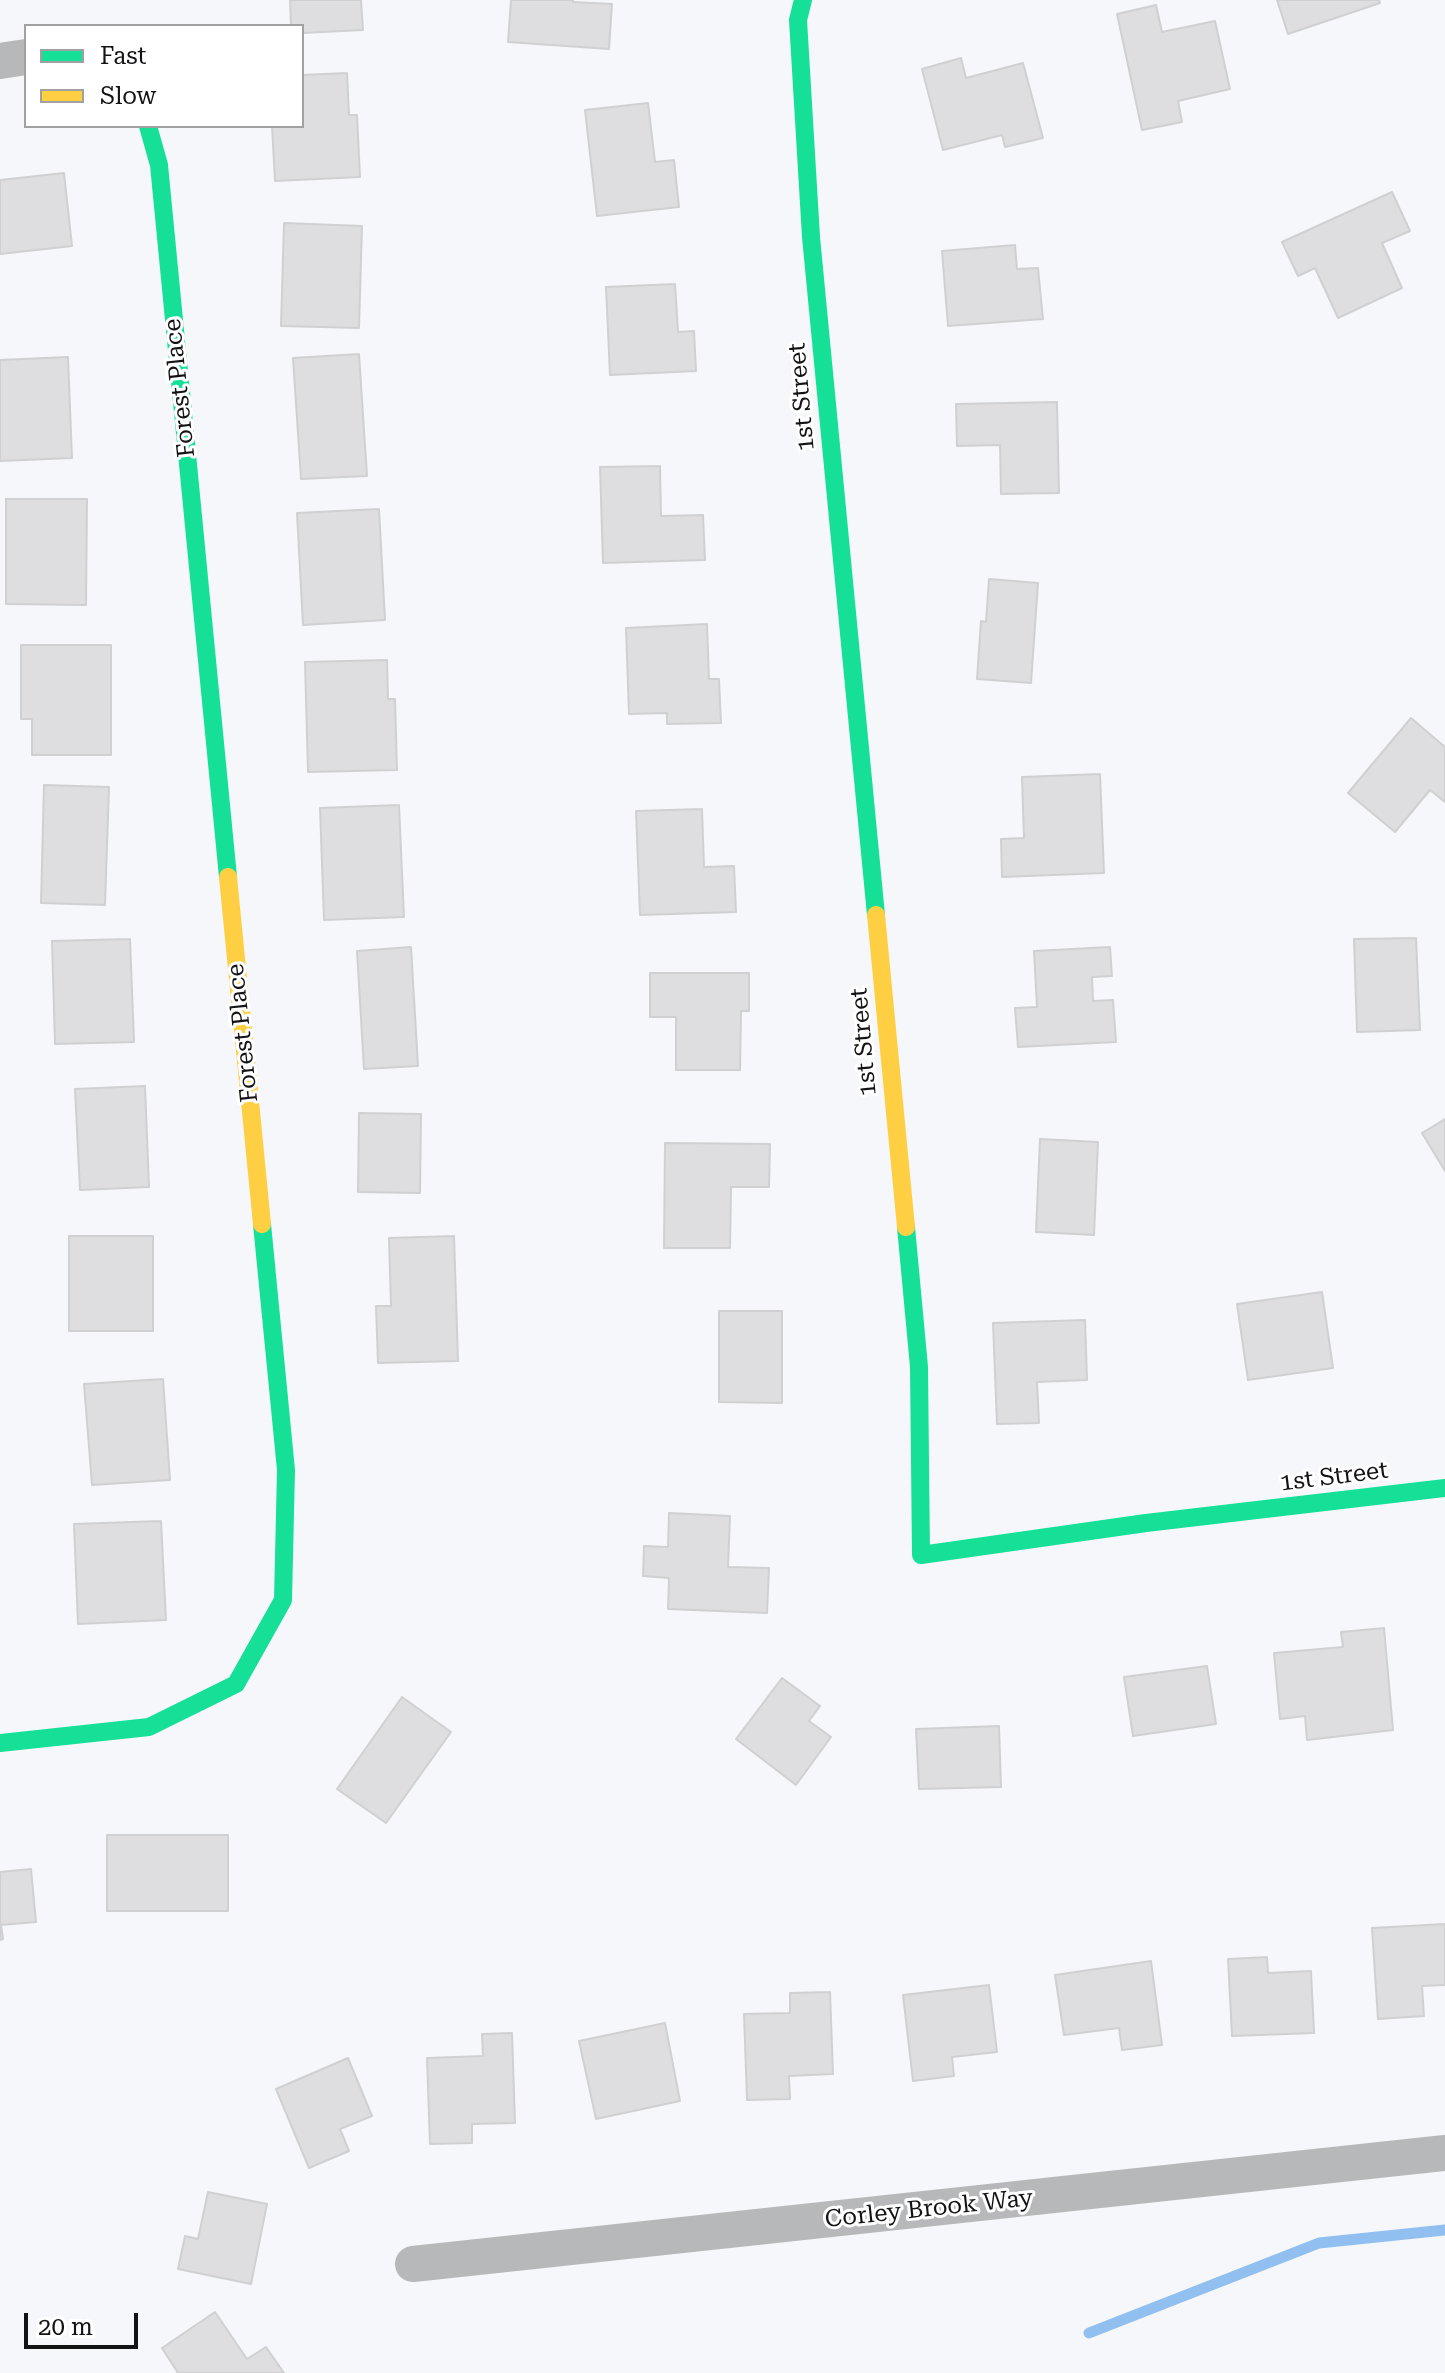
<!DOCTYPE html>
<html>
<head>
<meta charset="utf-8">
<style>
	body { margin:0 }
	#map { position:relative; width:1445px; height:2373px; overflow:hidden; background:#f6f7fa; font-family:"Roboto Serif",serif }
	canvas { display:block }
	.legend { position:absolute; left:24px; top:24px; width:280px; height:104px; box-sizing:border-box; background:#fff; border:2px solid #a1a1a1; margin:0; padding:10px 14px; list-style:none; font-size:24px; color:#131315 }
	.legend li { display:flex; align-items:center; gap:16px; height:40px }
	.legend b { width:40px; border:2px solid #a1a1a1 }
	.scale { position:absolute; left:24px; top:2313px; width:114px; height:36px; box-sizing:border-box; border:4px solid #131315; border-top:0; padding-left:10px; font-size:24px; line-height:28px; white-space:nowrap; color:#131315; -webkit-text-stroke:6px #fff; paint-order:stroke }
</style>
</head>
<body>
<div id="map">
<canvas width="1445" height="2373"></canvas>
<ul class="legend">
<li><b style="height:10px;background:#16e098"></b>Fast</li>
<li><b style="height:10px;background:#ffcf43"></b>Slow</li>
</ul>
<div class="scale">20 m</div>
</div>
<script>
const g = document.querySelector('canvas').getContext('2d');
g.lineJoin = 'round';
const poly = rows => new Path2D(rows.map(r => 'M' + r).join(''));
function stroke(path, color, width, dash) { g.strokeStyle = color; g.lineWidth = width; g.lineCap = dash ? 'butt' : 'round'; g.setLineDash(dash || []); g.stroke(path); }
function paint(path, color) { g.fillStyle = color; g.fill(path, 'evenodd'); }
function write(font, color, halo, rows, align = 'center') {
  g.font = font + ' "Roboto Serif",serif'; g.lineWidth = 6; g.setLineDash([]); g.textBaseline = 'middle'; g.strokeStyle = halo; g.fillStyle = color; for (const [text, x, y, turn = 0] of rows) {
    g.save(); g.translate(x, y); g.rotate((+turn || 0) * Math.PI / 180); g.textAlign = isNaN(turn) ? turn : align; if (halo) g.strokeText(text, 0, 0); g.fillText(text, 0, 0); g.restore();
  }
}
stroke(poly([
	[1089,2333,1319,2243,1445,2230]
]), '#91c0f0', 11);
const building = poly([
	[290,0,361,0,363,30,302,33,302,26,291,26,290,0],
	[511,0,573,0,573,2,612,4,609,49,508,42,511,0],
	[1277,0,1379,0,1380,3,1288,34,1277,0],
	[1156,5,1162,32,1215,21,1230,89,1178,101,1182,122,1142,130,1117,14,1156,5],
	[961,58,966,78,1023,63,1043,138,1005,147,1002,135,943,150,922,69,961,58],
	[347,73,349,115,357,115,360,177,275,181,272,126,302,126,302,75,347,73],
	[648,103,655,162,674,160,679,207,597,216,585,110,648,103],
	[64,173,72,246,0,254,0,180,64,173],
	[1392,192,1410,231,1382,243,1402,288,1338,318,1315,268,1298,276,1282,242,1392,192],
	[284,223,362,226,359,328,281,326,284,223],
	[1015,245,1017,269,1038,268,1043,319,948,326,942,251,1015,245],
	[675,284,678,332,694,331,696,371,610,375,606,287,675,284],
	[359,354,367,476,301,479,293,358,359,354],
	[68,357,72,458,0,461,0,360,68,357],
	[1057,402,1059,493,1001,494,1000,445,957,446,956,404,1057,402],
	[660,466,661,516,703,515,705,560,603,563,600,467,660,466],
	[6,499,87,499,86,605,6,604,6,499],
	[379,509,385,620,303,625,297,513,379,509],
	[989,579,1038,583,1031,683,977,679,981,621,986,622,989,579],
	[707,624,709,679,719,679,721,723,667,724,667,713,629,714,626,628,707,624],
	[21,645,111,645,111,755,32,755,32,719,21,719,21,645],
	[387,660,388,699,395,699,397,770,308,772,305,662,387,660],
	[1411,718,1445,747,1445,802,1430,790,1395,832,1348,793,1411,718],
	[1100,774,1104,873,1002,877,1001,839,1024,838,1022,777,1100,774],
	[44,785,109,787,105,905,41,903,44,785],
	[399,805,404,917,324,920,320,808,399,805],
	[702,809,704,867,734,866,736,912,640,915,636,811,702,809],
	[1416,938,1420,1030,1357,1032,1354,939,1416,938],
	[130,939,134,1042,55,1044,52,941,130,939],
	[411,947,418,1066,364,1069,357,951,411,947],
	[1110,947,1112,976,1092,977,1093,1001,1113,1000,1116,1042,1018,1047,1015,1008,1037,1007,1034,951,1110,947],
	[650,973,749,973,749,1011,741,1011,740,1070,676,1070,676,1017,650,1017,650,973],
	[145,1086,149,1187,80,1190,75,1089,145,1086],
	[359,1113,421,1114,420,1193,358,1192,359,1113],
	[1445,1119,1445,1171,1422,1133,1445,1119],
	[1040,1139,1098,1142,1094,1235,1036,1232,1040,1139],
	[665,1143,770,1144,769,1187,731,1187,730,1248,664,1248,665,1143],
	[69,1236,153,1236,153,1331,69,1331,69,1236],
	[454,1236,458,1361,378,1363,376,1306,391,1306,389,1238,454,1236],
	[1322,1292,1333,1368,1248,1380,1237,1304,1322,1292],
	[719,1311,782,1311,782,1403,719,1402,719,1311],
	[1085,1320,1087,1380,1037,1382,1039,1423,997,1424,993,1323,1085,1320],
	[163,1379,170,1480,92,1485,84,1384,163,1379],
	[669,1513,730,1516,728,1567,769,1568,767,1613,668,1609,669,1578,643,1576,644,1546,668,1547,669,1513],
	[161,1521,166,1620,78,1624,74,1524,161,1521],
	[1384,1628,1393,1730,1307,1740,1305,1716,1280,1719,1274,1653,1343,1647,1341,1632,1384,1628],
	[1207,1666,1216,1724,1133,1736,1124,1677,1207,1666],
	[782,1678,820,1706,809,1721,831,1737,796,1785,736,1739,782,1678],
	[402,1697,451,1732,386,1823,337,1789,402,1697],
	[999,1726,1001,1787,919,1789,916,1729,999,1726],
	[107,1835,228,1835,228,1911,107,1911,107,1835],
	[31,1869,36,1922,1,1925,3,1939,0,1940,0,1872,31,1869],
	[1445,1924,1445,1985,1422,1986,1424,2016,1378,2019,1372,1928,1445,1924],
	[1267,1957,1268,1973,1311,1971,1314,2033,1232,2036,1228,1959,1267,1957],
	[1151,1961,1162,2045,1122,2050,1119,2028,1064,2035,1055,1975,1151,1961],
	[989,1985,997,2052,952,2057,954,2076,913,2081,903,1995,989,1985],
	[830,1992,833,2074,789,2076,790,2099,747,2100,744,2014,790,2013,790,1993,830,1992],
	[665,2023,680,2101,596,2119,579,2041,665,2023],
	[512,2033,515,2123,472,2124,472,2143,430,2144,427,2058,483,2056,482,2034,512,2033],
	[348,2058,372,2116,340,2129,349,2151,309,2168,276,2089,348,2058],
	[208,2192,267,2204,251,2284,178,2269,185,2236,198,2239,208,2192],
	[215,2312,247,2359,266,2347,284,2373,178,2373,162,2348,215,2312]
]);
paint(building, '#dedee0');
stroke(building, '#d0d0d2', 2);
stroke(poly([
	[0,61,26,57],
	[413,2264,1445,2153]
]), '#b7b8b9', 36);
stroke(poly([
	[803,0,798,20,811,237,876,915],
	[148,126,159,165,228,877],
	[906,1227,919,1367,921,1555,1146,1523,1445,1488],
	[0,1743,149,1727,236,1684,283,1600,286,1470,262,1224]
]), '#16e098', 18);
stroke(poly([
	[228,877,262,1224],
	[876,915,906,1227]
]), '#ffcf43', 18);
write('24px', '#131315', '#fff', [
	["Forest Place",180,388,-96],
	["1st Street",802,397,-95],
	["Forest Place",243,1033,-96],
	["1st Street",864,1042,-95],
	["1st Street",1334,1477,-7],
	["Corley Brook Way",929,2209,-6]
]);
</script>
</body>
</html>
